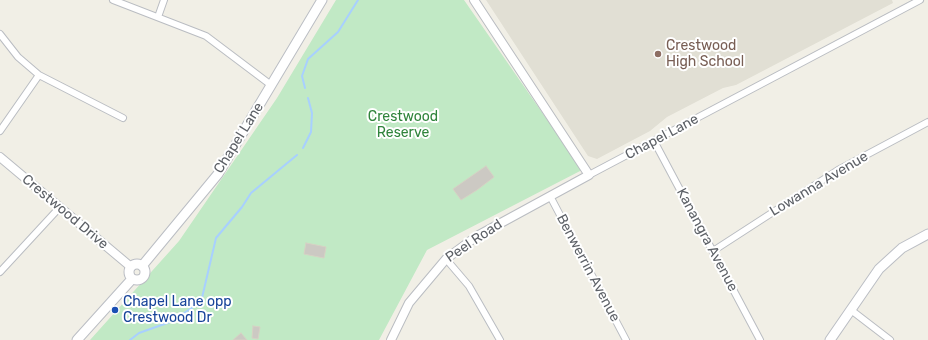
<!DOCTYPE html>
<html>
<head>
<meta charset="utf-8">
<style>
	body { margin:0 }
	canvas { display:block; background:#f1efe6 }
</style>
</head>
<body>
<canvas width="928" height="340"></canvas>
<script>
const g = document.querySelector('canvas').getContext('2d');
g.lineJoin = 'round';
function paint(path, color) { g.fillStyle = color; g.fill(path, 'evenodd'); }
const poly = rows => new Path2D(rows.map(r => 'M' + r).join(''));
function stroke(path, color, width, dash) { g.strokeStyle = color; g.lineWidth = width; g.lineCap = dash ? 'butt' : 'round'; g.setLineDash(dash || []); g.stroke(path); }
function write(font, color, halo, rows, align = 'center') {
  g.font = font + ' Rubik,sans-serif'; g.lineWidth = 4; g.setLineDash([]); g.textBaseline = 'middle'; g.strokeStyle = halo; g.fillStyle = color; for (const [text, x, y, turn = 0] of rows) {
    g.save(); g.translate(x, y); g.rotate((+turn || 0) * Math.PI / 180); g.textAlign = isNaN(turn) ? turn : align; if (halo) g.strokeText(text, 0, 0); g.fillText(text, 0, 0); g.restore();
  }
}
paint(poly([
	[486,0,892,0,893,3,736,85,723,88,667,117,650,131,597,159,588,156]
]), '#e1dfd4');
paint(poly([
	[336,0,464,0,582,170,427,250,379,340,90,340,179,241,277,98]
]), '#c1e9c5');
stroke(poly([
	[305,88,302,76,308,59,338,32,358,0],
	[303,148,311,132,312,113,308,98],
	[130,340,139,333,170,322,201,302,216,238,242,207,251,193,297,155]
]), '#a8d0ff', 2);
const building = poly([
	[486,166,494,177,477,190,461,200,453,189,486,166],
	[306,243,326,247,324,258,304,254,306,243],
	[253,326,260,327,258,339,252,338,253,326],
	[241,333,247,340,233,340,241,333]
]);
paint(building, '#ccc9c3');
stroke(building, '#d6d2c4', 1);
const minor = poly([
	[113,0,206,36,271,85],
	[158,17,164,0],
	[0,34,18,57,39,75,123,118],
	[0,131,39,75],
	[654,141,760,340],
	[589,175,920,0],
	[550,196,626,340],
	[713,251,838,170,928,122],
	[446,259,469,286,500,340],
	[0,272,60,207],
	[851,310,890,340]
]);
const tertiary = poly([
	[0,157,131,267],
	[391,340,409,303,446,259,477,236,589,175,474,0]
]);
const secondary = poly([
	'129 272a8 8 0 1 1 16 0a8 8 0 1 1-16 0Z',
	[142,266,218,174,322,0],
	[77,340,132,279],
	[830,340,879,269,902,248,928,234]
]);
stroke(minor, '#babdc2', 8);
stroke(tertiary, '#babdc2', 10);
stroke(secondary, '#bbbec4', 11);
stroke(minor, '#fff', 6);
stroke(tertiary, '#fff', 8);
stroke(secondary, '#fff', 9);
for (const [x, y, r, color] of [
	[658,54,4,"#8d6e63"],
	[115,310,4,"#1a4fb4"]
]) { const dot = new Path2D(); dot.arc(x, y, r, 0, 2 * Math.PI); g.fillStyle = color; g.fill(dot); stroke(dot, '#fff', 1.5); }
write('14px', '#785e54', '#fff', [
	["Crestwood",666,46],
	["High School",666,62]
], 'left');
write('14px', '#30843c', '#fff', [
	["Crestwood",403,117],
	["Reserve",403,133]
]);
write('14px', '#5d6167', '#fff', [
	["Chapel Lane",662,137,-28],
	["Chapel Lane",239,138,-58],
	["Lowanna Avenue",819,184,-31],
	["Crestwood Drive",65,212,40],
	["Kanangra Avenue",707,240,62],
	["Peel Road",474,241,-34],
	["Benwerrin Avenue",588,268,62]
]);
write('14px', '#164399', '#fff', [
	["Chapel Lane opp",123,302],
	["Crestwood Dr",123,318]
], 'left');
</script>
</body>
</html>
